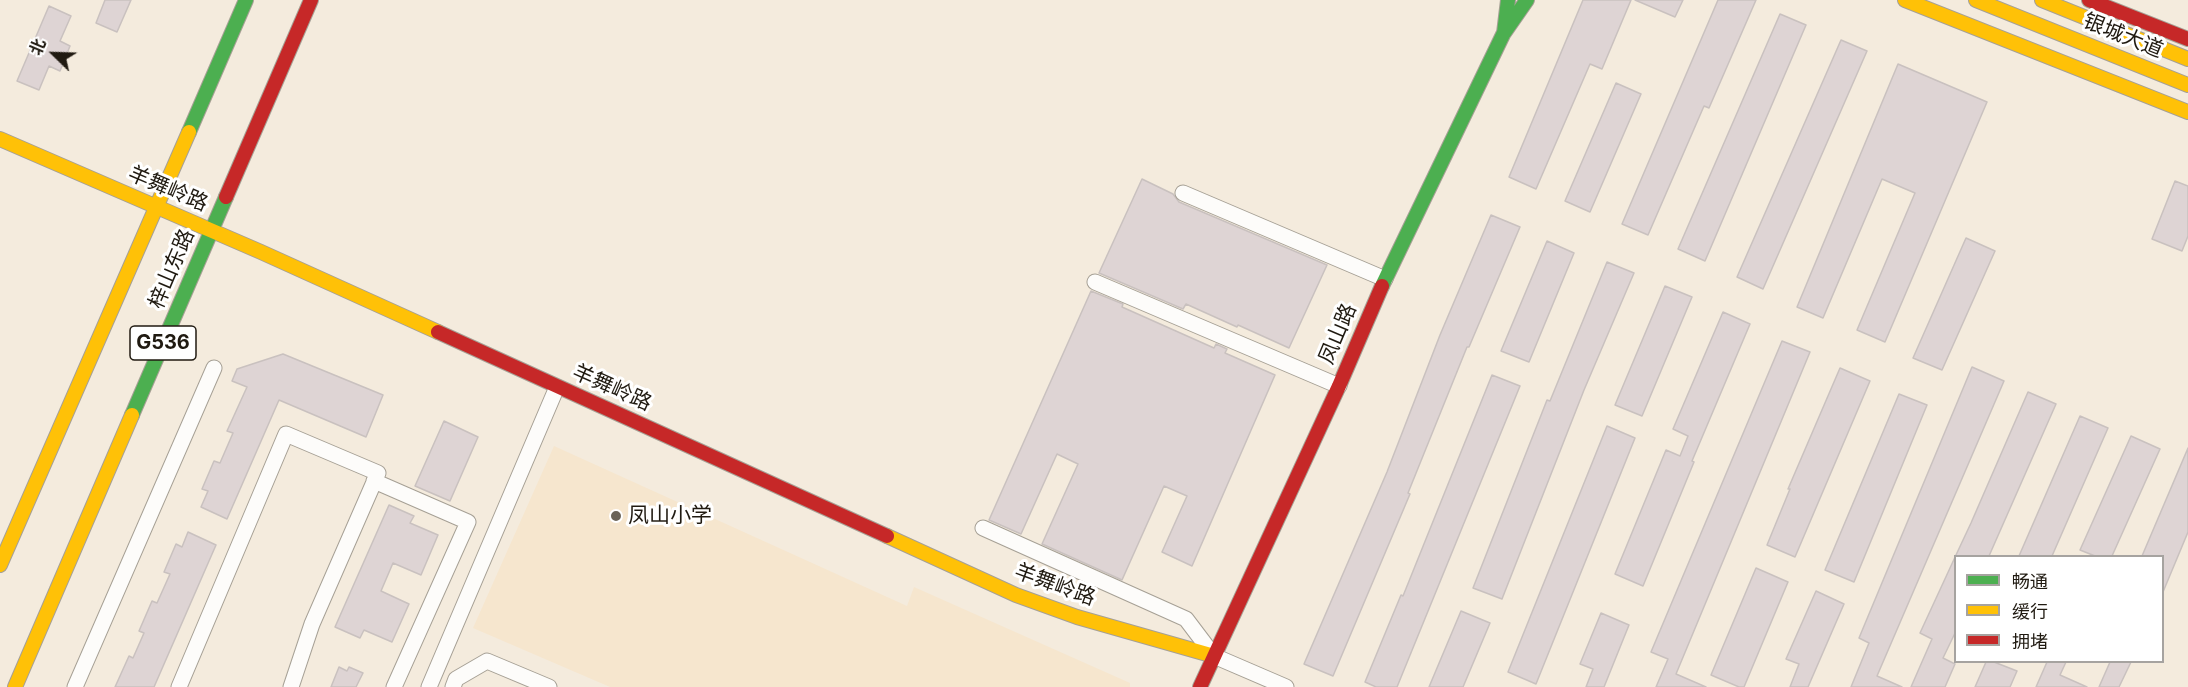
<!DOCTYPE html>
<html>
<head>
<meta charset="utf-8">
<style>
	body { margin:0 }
	#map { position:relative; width:2188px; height:687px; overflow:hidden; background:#f4ebdd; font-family:Inter,"Noto Sans SC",sans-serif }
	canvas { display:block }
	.legend { position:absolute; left:1954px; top:555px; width:210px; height:108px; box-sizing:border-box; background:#fff; border:2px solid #a6a3a0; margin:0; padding:8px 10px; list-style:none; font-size:18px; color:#201a11 }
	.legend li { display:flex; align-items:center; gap:12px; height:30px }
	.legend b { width:30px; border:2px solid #a6a3a0 }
	.north { position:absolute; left:24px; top:24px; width:60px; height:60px; -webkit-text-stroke:4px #fff; paint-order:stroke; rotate:293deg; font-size:16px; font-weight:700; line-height:24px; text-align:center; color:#201a11 }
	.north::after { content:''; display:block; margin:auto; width:21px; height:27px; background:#201a11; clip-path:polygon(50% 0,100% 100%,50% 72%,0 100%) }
</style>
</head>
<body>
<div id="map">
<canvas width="2188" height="687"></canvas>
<ul class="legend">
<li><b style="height:8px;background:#4caf50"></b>畅通</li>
<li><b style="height:8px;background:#ffc107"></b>缓行</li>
<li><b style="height:8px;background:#c62828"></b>拥堵</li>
</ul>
<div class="north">北</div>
</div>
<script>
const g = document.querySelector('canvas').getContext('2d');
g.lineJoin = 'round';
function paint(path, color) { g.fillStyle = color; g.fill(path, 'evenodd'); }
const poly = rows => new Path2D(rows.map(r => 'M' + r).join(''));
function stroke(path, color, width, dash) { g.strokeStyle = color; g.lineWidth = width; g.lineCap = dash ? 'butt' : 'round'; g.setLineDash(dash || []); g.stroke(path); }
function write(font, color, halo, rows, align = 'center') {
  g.font = font + ' Inter,"Noto Sans SC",sans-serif'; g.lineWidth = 6; g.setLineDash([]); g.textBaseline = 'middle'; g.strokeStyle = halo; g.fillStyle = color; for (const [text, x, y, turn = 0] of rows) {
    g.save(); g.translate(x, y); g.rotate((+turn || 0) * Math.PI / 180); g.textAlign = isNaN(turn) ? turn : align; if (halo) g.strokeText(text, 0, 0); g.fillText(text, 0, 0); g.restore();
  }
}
paint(poly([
	[554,446,907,606,914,587,1130,683,1130,687,610,687,473,628]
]), '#f6e6ce');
const building = poly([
	[105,0,131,0,117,32,96,23,105,0],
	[1583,0,1631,0,1602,69,1590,64,1536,189,1509,177,1583,0],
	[1635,0,1683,0,1675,17,1635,0],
	[1718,0,1756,0,1709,108,1704,106,1648,235,1622,224,1718,0],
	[49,6,71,16,60,41,70,46,60,71,49,66,39,90,17,81,49,6],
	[1780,14,1806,25,1705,261,1678,249,1780,14],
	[1841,40,1867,51,1763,289,1737,277,1841,40],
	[1898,64,1987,102,1885,342,1857,330,1915,193,1882,179,1823,318,1797,307,1898,64],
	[1616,83,1641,94,1590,212,1565,201,1616,83],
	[1142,179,1173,194,1179,202,1327,265,1289,348,1238,325,1237,327,1186,304,1183,309,1099,273,1142,179],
	[2175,181,2188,186,2188,236,2182,251,2152,239,2175,181],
	[1491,215,1520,227,1469,347,1467,347,1408,493,1410,494,1333,676,1304,664,1387,472,1440,335,1491,215],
	[1966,238,1995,251,1942,370,1913,358,1966,238],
	[1547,241,1574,253,1529,362,1501,351,1547,241],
	[1607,262,1634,273,1584,390,1502,599,1473,588,1547,400,1550,401,1607,262],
	[1665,286,1692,297,1642,416,1615,405,1665,286],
	[1091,291,1123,304,1122,307,1214,348,1216,344,1227,349,1225,353,1275,375,1192,566,1162,552,1187,496,1164,486,1122,580,1042,544,1078,464,1057,454,1021,534,989,520,1091,291],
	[1723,312,1750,324,1692,461,1694,462,1643,586,1615,574,1666,450,1680,456,1688,436,1673,429,1723,312],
	[1782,341,1810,352,1676,674,1706,687,1656,687,1668,659,1651,652,1782,341],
	[283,354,383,395,366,437,279,400,227,519,201,507,208,491,202,489,214,461,220,463,233,433,227,431,247,387,232,381,237,369,283,354],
	[1972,367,2004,381,1877,676,1902,687,1851,687,1869,643,1859,638,1972,367],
	[1840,368,1870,381,1795,557,1767,545,1790,489,1788,489,1840,368],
	[1492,375,1520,386,1397,687,1376,687,1365,682,1401,595,1403,596,1492,375],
	[2028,392,2056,404,1989,556,1956,556,1956,631,1943,658,1955,664,1945,687,1911,687,1932,639,1920,633,1956,555,1971,523,2028,392],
	[1899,394,1927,405,1854,582,1825,570,1899,394],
	[2080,416,2108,428,2052,556,2019,556,2080,416],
	[444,421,478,437,450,501,415,486,444,421],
	[1607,426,1635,438,1536,684,1508,672,1607,426],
	[2131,436,2160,449,2112,556,2095,556,2080,550,2131,436],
	[2188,448,2188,532,2163,592,2163,556,2142,556,2188,448],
	[389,505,414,516,410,523,438,535,421,575,393,563,381,591,409,604,392,642,364,630,360,638,335,627,389,505],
	[188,532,216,545,154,687,115,687,129,656,133,658,144,633,139,631,152,601,157,603,170,574,164,572,176,544,182,547,188,532],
	[1756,568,1788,582,1744,687,1739,687,1711,675,1756,568],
	[1816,591,1844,604,1808,687,1790,687,1799,664,1786,659,1816,591],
	[1461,611,1490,623,1463,687,1429,687,1461,611],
	[1601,613,1629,625,1604,687,1586,687,1593,669,1580,664,1601,613],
	[1986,662,1994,662,2017,671,2010,687,1975,687,1986,662],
	[2047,662,2066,662,2060,675,2087,687,2036,687,2047,662],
	[2110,662,2131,662,2119,687,2099,687,2110,662],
	[339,667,347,671,349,667,363,673,356,687,331,687,339,667]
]);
paint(building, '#ded4d4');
stroke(building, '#c9c1bf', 1.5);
const street = poly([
	[1183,193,1385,279],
	[1095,282,1339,386],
	[374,481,468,522,394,687],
	[983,528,1186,619,1214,656,1286,687],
	[75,687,214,368],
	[179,687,286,434,378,473,312,624,291,687],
	[429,687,557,387],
	[453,687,456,679,487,661,549,687]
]);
const fast = poly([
	[1508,0,1504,33,1527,0],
	[189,132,246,0],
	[1382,286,1511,18],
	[132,415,226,197]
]);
const slow = poly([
	[1905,0,2188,112],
	[1976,0,2188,85],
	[2042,0,2188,59],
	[0,139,261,252,438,332],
	[887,536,1016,595,1077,617,1214,656],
	[0,565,189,132],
	[15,687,132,415]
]);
const jam = poly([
	[2089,0,2188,39],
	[226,197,311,0],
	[438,332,887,536],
	[1200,687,1339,386,1382,286]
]);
stroke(street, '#a6a095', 17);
stroke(fast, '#a6a095', 16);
stroke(slow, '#a6a095', 16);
stroke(jam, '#a6a095', 16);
stroke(street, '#fdfcfa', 15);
stroke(fast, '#4caf50', 14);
stroke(slow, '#ffc107', 14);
stroke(jam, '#c62828', 14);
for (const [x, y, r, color] of [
	[616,516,6,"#6a6358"]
]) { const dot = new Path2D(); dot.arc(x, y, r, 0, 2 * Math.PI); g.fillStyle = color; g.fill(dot); stroke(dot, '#fff', 2); }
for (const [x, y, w] of [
	[163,343,66]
]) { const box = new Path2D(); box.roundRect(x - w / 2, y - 17, w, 34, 4.5); g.fillStyle = '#fff'; g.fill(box); stroke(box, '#201a11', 1.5); }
write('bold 20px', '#201a11', null, [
	["G536",163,343]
]);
write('21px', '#201a11', '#fff', [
	["银城大道",2123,36,22],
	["羊舞岭路",168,189,23],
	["梓山东路",172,269,-67],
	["凤山路",1338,334,-67],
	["羊舞岭路",612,388,24],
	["羊舞岭路",1055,585,20]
]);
write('21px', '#201a11', '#fff', [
	["凤山小学",628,516]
], 'left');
</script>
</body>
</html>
